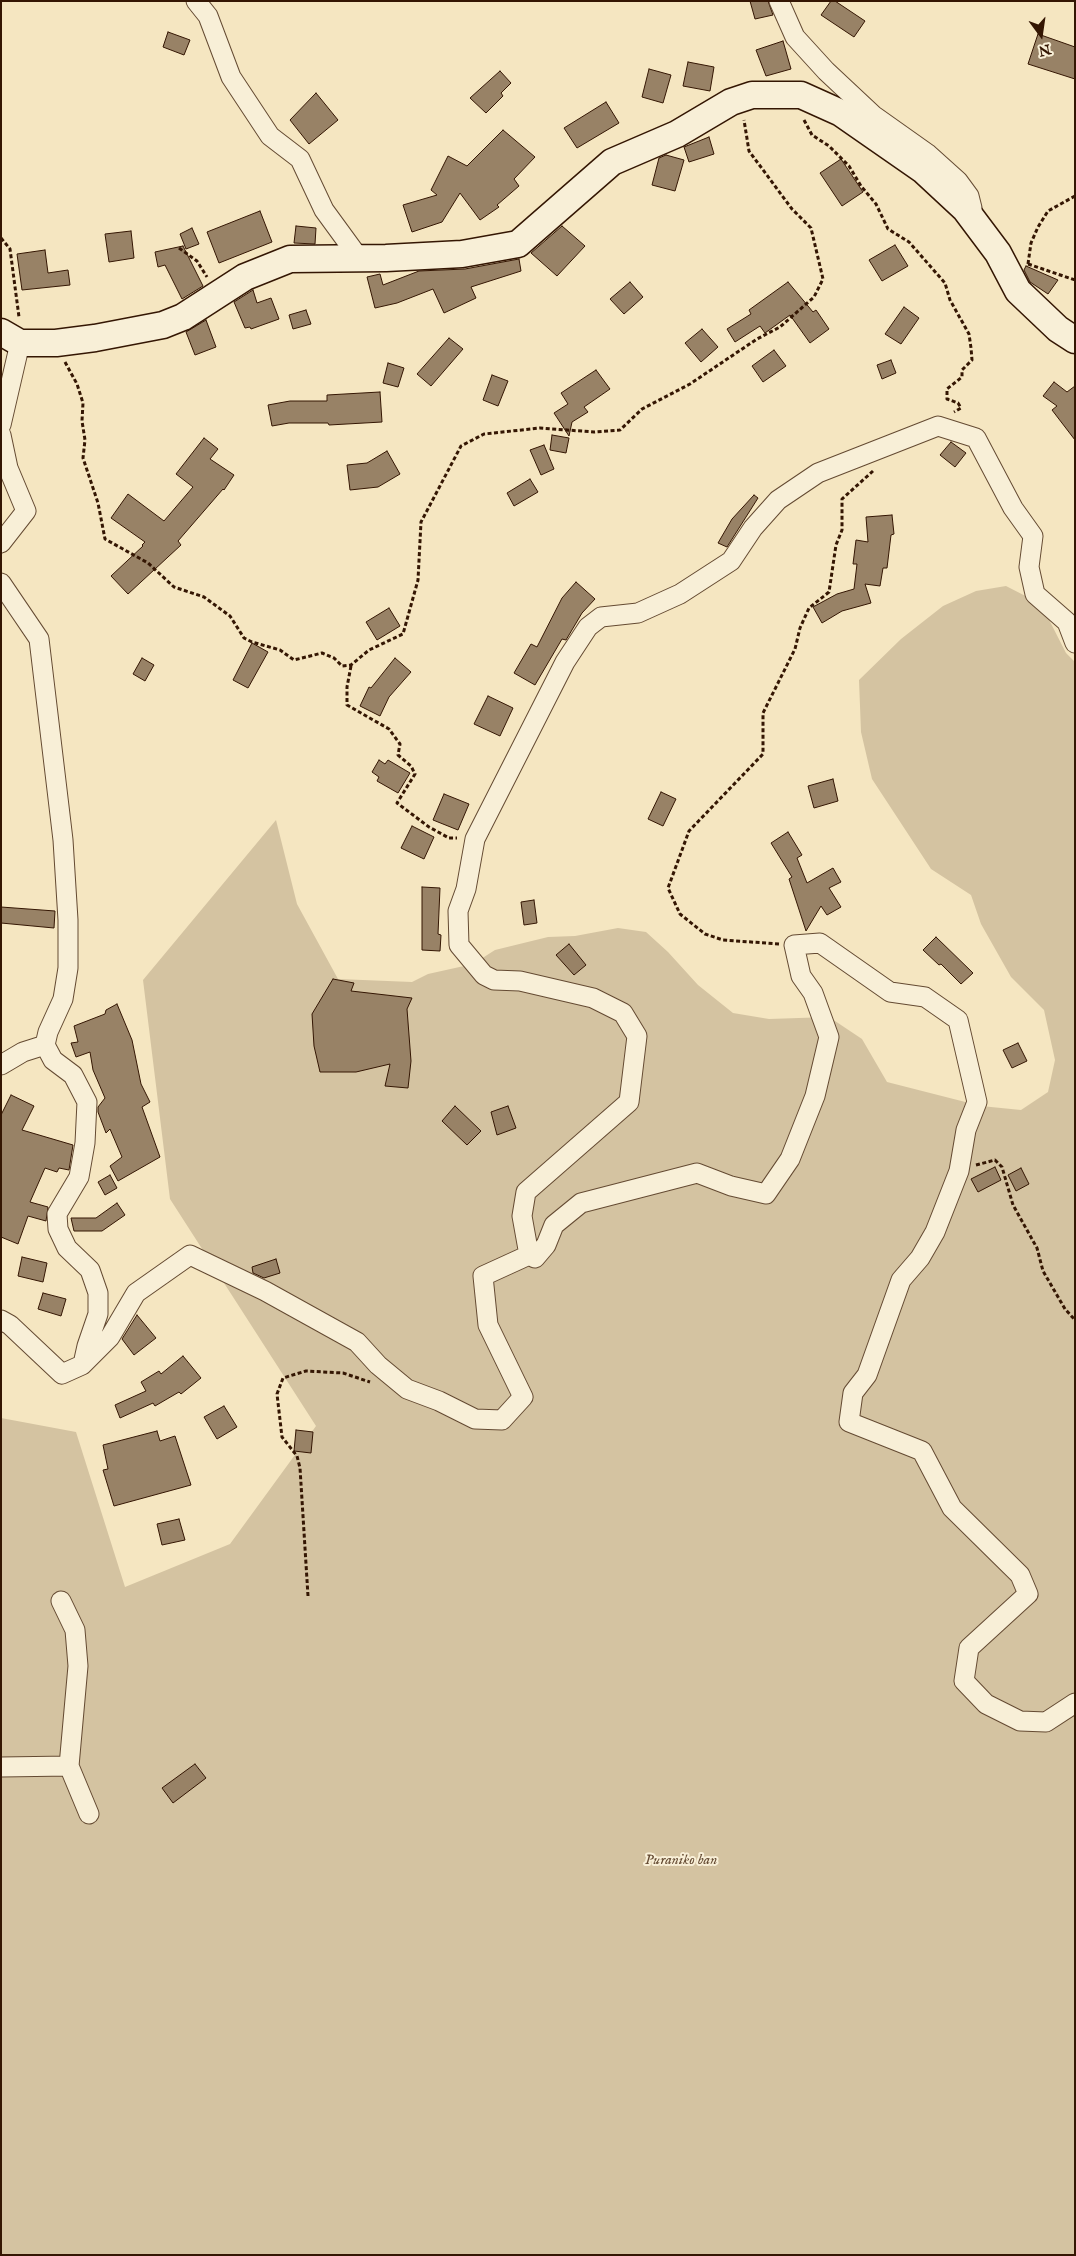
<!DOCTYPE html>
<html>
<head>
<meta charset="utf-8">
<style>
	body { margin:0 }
	#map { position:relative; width:1076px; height:2256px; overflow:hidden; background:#f5e6c1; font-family:"IM FELL English",serif }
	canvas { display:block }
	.frame { position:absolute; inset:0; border:2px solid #341603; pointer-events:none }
	.north { position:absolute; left:1016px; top:10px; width:50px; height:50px; -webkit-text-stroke:4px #f8efd7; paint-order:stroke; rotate:166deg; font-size:14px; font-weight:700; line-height:20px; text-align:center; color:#341603 }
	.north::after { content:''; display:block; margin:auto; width:18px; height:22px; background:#341603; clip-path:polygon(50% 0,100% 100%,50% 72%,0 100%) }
</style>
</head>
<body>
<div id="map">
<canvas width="1076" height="2256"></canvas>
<div class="frame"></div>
<div class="north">N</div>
</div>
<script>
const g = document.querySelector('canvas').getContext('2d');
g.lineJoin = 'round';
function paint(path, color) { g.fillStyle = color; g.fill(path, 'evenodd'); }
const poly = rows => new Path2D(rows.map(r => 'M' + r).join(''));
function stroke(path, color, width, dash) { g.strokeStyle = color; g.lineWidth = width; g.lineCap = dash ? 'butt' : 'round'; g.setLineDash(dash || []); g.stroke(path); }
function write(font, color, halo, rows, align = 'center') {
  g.font = font + ' "IM FELL English",serif'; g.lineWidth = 4; g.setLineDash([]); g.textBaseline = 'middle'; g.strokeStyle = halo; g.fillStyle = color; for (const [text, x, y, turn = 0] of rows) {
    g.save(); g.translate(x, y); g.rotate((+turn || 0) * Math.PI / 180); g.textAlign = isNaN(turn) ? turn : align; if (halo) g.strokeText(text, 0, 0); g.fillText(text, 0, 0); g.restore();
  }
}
paint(poly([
	[1006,586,1041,604,1066,653,1075,662,1075,2255,1,2255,1,1418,76,1432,125,1587,230,1544,316,1426,170,1199,143,980,276,820,297,904,338,979,412,982,428,974,473,964,495,950,548,937,575,936,618,928,646,932,668,952,698,985,733,1013,769,1019,829,1017,862,1039,887,1082,981,1106,1021,1110,1048,1092,1055,1060,1044,1010,1011,977,981,924,971,895,931,869,872,779,861,732,859,680,901,639,943,606,976,591]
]), '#d4c3a1');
const building = poly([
	[750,1,768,1,773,15,755,19,750,1],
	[831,1,835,1,865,21,854,37,821,15,831,1],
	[168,32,190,40,184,55,163,47,168,32],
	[1038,34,1075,47,1075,79,1028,64,1038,34],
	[783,41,791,69,766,76,756,50,783,41],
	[688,62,714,67,710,91,683,86,688,62],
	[649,69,671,75,663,103,642,97,649,69],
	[500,71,511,83,501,93,503,96,486,113,470,98,500,71],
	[316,93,338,120,309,144,290,120,316,93],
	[606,102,619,123,577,148,564,128,606,102],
	[503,130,535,157,514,179,519,186,497,205,499,207,480,220,460,193,442,222,412,232,403,205,437,195,431,190,448,156,467,166,503,130],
	[709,137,714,154,689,162,684,147,709,137],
	[666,155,684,160,675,191,652,185,659,158,666,155],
	[841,159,863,192,842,206,820,173,841,159],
	[260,211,272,242,219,263,207,232,260,211],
	[296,226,316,228,315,244,294,243,296,226],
	[562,226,585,246,557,276,531,253,562,226],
	[192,228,199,244,186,249,180,234,192,228],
	[131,231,134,258,109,262,105,234,131,231],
	[895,245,908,266,882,281,869,260,895,245],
	[183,246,203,286,182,299,165,265,158,267,155,252,183,246],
	[45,250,48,273,68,270,70,285,22,290,17,254,45,250],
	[519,259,521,271,471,287,476,298,444,313,433,289,397,303,375,308,367,277,380,274,383,285,419,271,465,269,519,259],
	[1026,266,1058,280,1048,294,1030,282,1024,270,1026,266],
	[630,282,643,297,624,314,610,299,630,282],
	[788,282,813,312,816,310,829,329,810,343,790,315,765,333,760,326,735,342,727,329,751,314,749,310,788,282],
	[253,290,257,303,271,298,279,319,251,329,250,327,245,328,234,302,253,290],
	[904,307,919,318,901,344,885,334,904,307],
	[306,310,311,324,293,329,289,315,306,310],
	[206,320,216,347,195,355,186,332,206,320],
	[702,329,718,347,701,362,685,343,702,329],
	[449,338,463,349,431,386,417,374,449,338],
	[774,350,786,366,763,382,752,366,774,350],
	[891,360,896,373,882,379,877,365,891,360],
	[388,363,404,368,398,387,383,383,388,363],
	[596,370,610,389,584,407,588,412,572,422,569,436,554,413,568,404,561,393,596,370],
	[492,375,508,381,498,406,483,400,492,375],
	[1054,382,1067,392,1075,386,1075,440,1052,410,1057,406,1043,396,1054,382],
	[380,392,382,422,329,425,328,423,289,423,272,426,268,405,290,401,327,401,327,395,380,392],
	[552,435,569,438,566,453,550,450,552,435],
	[204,438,218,449,210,459,234,475,224,490,223,489,178,541,181,545,128,594,111,576,143,546,142,545,145,542,111,518,128,494,164,521,193,487,176,474,204,438],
	[951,442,966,453,955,467,940,455,951,442],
	[544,445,554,469,541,475,530,450,544,445],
	[387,451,400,474,378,487,350,490,347,465,367,463,387,451],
	[530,479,538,492,514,506,507,493,530,479],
	[754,495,758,498,727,547,718,543,732,519,754,495],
	[892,515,894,534,891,535,887,568,883,568,880,586,865,584,871,603,842,611,822,623,813,607,837,594,854,589,857,564,853,564,856,540,868,542,866,517,892,515],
	[576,582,595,599,582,613,566,640,562,639,535,685,514,673,531,644,537,647,562,598,576,582],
	[389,608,400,626,377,640,366,622,389,608],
	[252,643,268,652,248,688,233,680,252,643],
	[142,658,154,665,145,681,133,674,142,658],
	[395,658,411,672,389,697,380,716,360,706,369,687,371,688,395,658],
	[488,696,513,708,500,736,474,724,488,696],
	[379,760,385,764,388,760,410,773,398,793,377,781,379,777,372,772,379,760],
	[833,779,838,801,814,808,808,786,833,779],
	[661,792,676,799,663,826,648,819,661,792],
	[444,794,469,804,458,830,433,820,444,794],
	[412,826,434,837,424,859,401,848,412,826],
	[788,832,802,855,797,858,807,883,833,868,841,882,829,888,841,907,827,915,821,906,806,931,789,879,792,877,771,843,788,832],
	[422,887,440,888,438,934,441,935,440,951,422,950,422,887],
	[534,900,537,923,524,925,521,902,534,900],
	[1,907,55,911,54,928,1,923,1,907],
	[936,937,973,973,961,984,941,964,939,965,923,950,936,937],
	[569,944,586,965,574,975,556,955,569,944],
	[333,979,354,983,351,991,412,998,407,1009,411,1061,408,1088,385,1086,390,1064,356,1072,320,1072,314,1046,312,1014,333,979],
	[117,1004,132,1040,141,1084,150,1102,142,1107,160,1157,118,1181,110,1166,122,1157,110,1129,106,1133,98,1112,98,1107,105,1098,93,1070,90,1052,76,1057,71,1043,78,1042,74,1026,105,1014,106,1010,117,1004],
	[1018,1043,1027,1061,1012,1068,1003,1050,1018,1043],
	[11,1095,34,1106,22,1130,73,1145,69,1170,59,1168,57,1172,45,1168,30,1202,48,1207,46,1221,28,1216,18,1244,1,1237,1,1115,11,1095],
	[455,1106,481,1131,467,1145,442,1121,455,1106],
	[508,1106,516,1128,497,1135,491,1112,508,1106],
	[995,1167,1001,1180,978,1192,971,1179,995,1167],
	[1021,1168,1029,1184,1016,1191,1008,1175,1021,1168],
	[110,1175,117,1188,105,1195,98,1182,110,1175],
	[117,1203,125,1215,102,1231,74,1231,71,1218,96,1218,117,1203],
	[22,1257,47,1263,43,1282,18,1276,22,1257],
	[276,1259,280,1273,264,1278,253,1273,252,1267,276,1259],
	[43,1293,66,1299,61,1316,38,1309,43,1293],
	[137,1315,156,1338,134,1355,122,1339,137,1315],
	[183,1356,201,1378,181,1394,179,1392,155,1406,153,1403,120,1418,115,1405,146,1391,141,1382,159,1371,161,1374,183,1356],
	[224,1406,237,1427,217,1439,204,1417,224,1406],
	[296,1430,313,1432,311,1453,294,1451,296,1430],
	[157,1431,160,1441,175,1436,191,1485,114,1506,103,1470,108,1469,103,1445,157,1431],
	[179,1519,185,1540,162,1545,157,1524,179,1519],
	[195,1764,206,1778,173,1803,162,1788,195,1764]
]);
paint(building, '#988266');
stroke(building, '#341603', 1);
const street = poly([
	[196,1,208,16,231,77,270,136,300,159,324,210,359,258],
	[779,1,795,37,826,71,873,115,928,154,958,181,969,196,972,208,971,216],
	[1,425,20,343],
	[1,435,8,468,26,511,1,543],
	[1,583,39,639,63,840,68,920,68,968,63,999,48,1032,45,1045,53,1060,73,1075,87,1102,85,1143,79,1177,57,1214,58,1229,67,1248,90,1270,98,1293,98,1314,87,1346,83,1364],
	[1,1065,23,1052,45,1045],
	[529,1255,535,1258,546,1245,554,1225,581,1203,697,1173,731,1186,766,1194,790,1159,815,1096,829,1037,813,993,801,976,794,945,820,943,890,992,925,997,958,1020,977,1102,966,1130,959,1171,935,1232,920,1258,901,1280,867,1375,853,1393,849,1422,922,1451,952,1508,1020,1575,1028,1594,969,1648,964,1681,986,1704,1020,1721,1046,1722,1075,1703],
	[1,1320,10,1325,62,1374,82,1365,110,1337,136,1293,190,1255,265,1291,357,1342,378,1365,407,1389,439,1401,475,1419,502,1420,523,1397,488,1325,483,1276,529,1255,522,1216,526,1192,629,1102,637,1036,623,1013,593,998,520,981,494,980,484,975,459,945,458,911,466,889,475,839,565,662,588,627,601,617,638,613,680,594,731,561,753,528,778,500,818,473,938,426,976,438,1013,508,1033,536,1029,567,1035,594,1067,622,1075,643],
	[61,1601,75,1630,78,1666,69,1766],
	[1,1767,69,1766,89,1814]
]);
const secondary = poly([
	[1,332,20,343,56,343,95,338,163,325,183,317,245,277,290,259,386,258,462,254,518,244,612,162,677,134,731,102,752,95,801,95,841,113,923,170,965,209,998,253,1018,291,1058,329,1075,340]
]);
stroke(street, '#644a32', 21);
stroke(secondary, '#341603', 29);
stroke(poly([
	[804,120,812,135,829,146,849,166,861,186,876,204,888,229,909,242,945,283,950,300,969,334,971,348,972,360,962,370,962,377,947,389,947,399,958,403,961,408,954,412],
	[1,238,10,249,19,317],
	[179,248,197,261,207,277],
	[1028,264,1031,243,1038,227,1048,211,1075,196],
	[1028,264,1075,280],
	[65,362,77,384,83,403,82,421,85,440,83,458,98,503,105,539,148,563,174,587,204,597,230,616,244,638,252,642,280,650,294,660,322,653,334,658,342,666,351,665,369,650,403,634,418,580,421,522,461,446,484,434,540,428,594,432,620,430,642,409,690,384,757,339,780,327,814,297,823,279,811,228,792,209,749,151,744,120],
	[351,666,347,687,347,705,389,729,400,744,398,755,411,766,415,774,397,803,429,827,449,838,457,838],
	[779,944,723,940,705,934,680,914,668,888,689,831,763,754,763,713,795,649,800,628,809,608,829,592,836,545,842,530,842,499,873,471],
	[976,1165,995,1160,1002,1167,1013,1205,1037,1248,1043,1271,1065,1309,1075,1320],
	[308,1596,300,1468,297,1456,282,1437,277,1394,283,1378,306,1371,343,1373,370,1382]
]), '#341603', 3, [4, 2.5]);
stroke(street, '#f8efd7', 19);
stroke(secondary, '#f8efd7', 26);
write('italic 15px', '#644a32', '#f8efd7', [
	["Puraniko ban",681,1861]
]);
</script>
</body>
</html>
